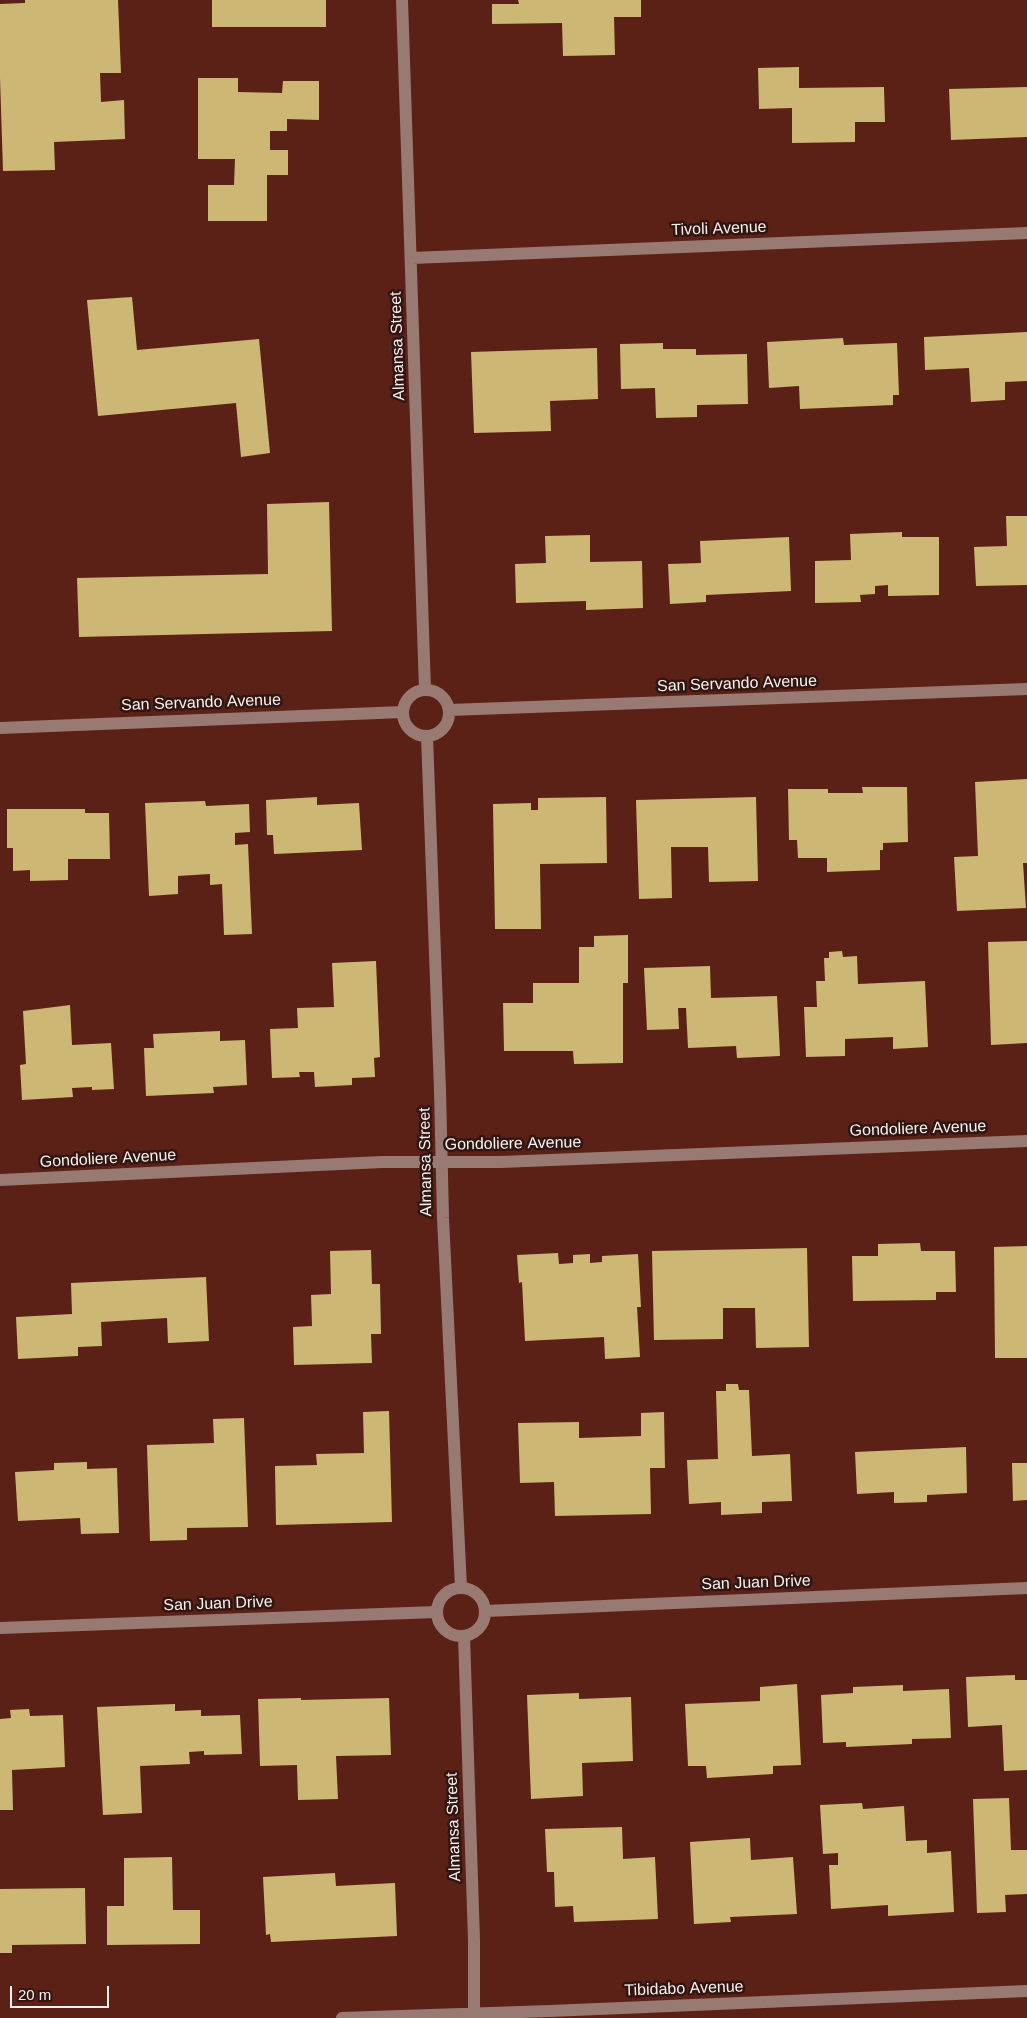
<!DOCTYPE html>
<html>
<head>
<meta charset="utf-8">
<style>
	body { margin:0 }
	#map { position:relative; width:1027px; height:2018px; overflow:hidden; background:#5c2116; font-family:Arial,sans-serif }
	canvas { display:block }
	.scale { position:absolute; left:10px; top:1986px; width:99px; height:22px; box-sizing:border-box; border:2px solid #faf2f1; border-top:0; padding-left:6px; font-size:15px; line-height:18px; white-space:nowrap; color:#faf2f1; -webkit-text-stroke:4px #301510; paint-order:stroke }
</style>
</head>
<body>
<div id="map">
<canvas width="1027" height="2018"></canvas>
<div class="scale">20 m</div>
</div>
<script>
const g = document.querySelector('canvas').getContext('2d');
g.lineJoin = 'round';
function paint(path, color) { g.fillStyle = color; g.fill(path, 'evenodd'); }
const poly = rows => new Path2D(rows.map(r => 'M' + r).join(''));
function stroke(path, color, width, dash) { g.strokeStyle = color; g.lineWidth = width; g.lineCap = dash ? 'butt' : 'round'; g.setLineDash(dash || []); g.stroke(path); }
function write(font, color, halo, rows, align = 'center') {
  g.font = font + ' Arial,sans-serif'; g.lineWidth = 5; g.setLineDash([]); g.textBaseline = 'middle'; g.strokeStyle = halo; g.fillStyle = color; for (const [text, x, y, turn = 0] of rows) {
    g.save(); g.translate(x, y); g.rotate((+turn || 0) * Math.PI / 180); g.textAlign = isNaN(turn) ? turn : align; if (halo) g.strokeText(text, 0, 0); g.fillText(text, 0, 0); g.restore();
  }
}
paint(poly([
	[25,0,118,0,121,73,100,73,101,102,124,100,125,139,54,142,55,170,3,171,0,78,0,4,25,3],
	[212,0,326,0,326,27,212,27],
	[518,0,641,0,641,17,614,17,615,55,563,56,562,23,492,24,492,4,519,4],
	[799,67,799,88,884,87,885,122,855,122,855,142,792,143,792,108,759,109,758,68],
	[198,78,238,78,238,92,282,93,283,81,319,81,319,120,287,119,287,131,270,131,270,150,288,150,288,175,267,175,267,221,208,221,208,185,234,185,235,159,198,159],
	[1027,87,1027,137,951,140,949,89],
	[132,297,137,350,259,339,270,453,241,457,236,403,98,416,87,300],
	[1027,332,1027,381,1005,382,1005,400,971,402,969,368,925,370,924,337],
	[843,338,844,345,897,343,899,395,893,395,893,405,800,409,799,386,769,388,767,342],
	[663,343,663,349,696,349,696,355,747,354,748,404,697,405,697,417,656,418,655,388,621,389,620,344],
	[597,348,598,399,550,401,551,431,474,433,471,352],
	[329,502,332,631,79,637,77,578,268,574,267,504],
	[1006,516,1027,516,1027,585,976,586,974,547,1007,546],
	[902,532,902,537,939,537,939,595,888,596,888,585,875,586,875,594,860,595,861,602,815,603,815,561,851,560,850,534],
	[590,535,590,562,642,561,643,608,586,610,586,601,516,603,515,564,546,563,545,536],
	[789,537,791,591,706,595,706,602,670,604,668,564,701,563,700,541],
	[1027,779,1027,863,1023,863,1026,908,957,911,954,857,978,856,975,782],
	[862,787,907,787,908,842,883,843,883,850,880,850,880,870,827,872,827,858,798,858,797,840,789,840,788,789,828,789,828,793,863,793],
	[317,797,317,805,359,803,362,850,274,854,273,835,267,835,266,800],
	[606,797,607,863,540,864,541,929,495,929,493,804,531,803,531,810,538,810,538,798],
	[756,797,758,881,709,882,708,847,671,847,672,898,639,899,636,800],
	[205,801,206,806,249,804,250,832,235,833,235,845,248,844,252,934,224,935,222,884,210,885,210,874,178,876,178,894,149,896,145,803],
	[7,809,85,809,85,813,109,813,110,859,68,859,68,880,30,881,30,870,13,871,13,848,7,848],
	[628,935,628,983,623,983,623,1063,574,1064,573,1051,504,1051,503,1003,533,1003,533,983,579,983,579,947,594,947,594,936],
	[1027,941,1027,1043,991,1045,988,942],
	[842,951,843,957,857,956,858,984,925,981,928,1047,893,1049,893,1037,845,1039,845,1056,806,1057,804,1007,817,1007,816,981,825,981,824,958,829,958,829,952],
	[376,961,380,1057,374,1058,375,1077,352,1078,352,1085,315,1087,314,1072,299,1072,300,1077,272,1078,270,1029,298,1028,297,1008,334,1007,332,963],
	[710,966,711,998,777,996,780,1056,737,1058,736,1046,688,1048,686,1008,678,1008,679,1029,647,1030,644,968],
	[70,1005,72,1045,111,1043,114,1089,92,1090,92,1087,72,1088,73,1097,22,1100,20,1065,26,1064,23,1011],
	[220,1031,220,1041,245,1040,247,1085,213,1087,214,1093,146,1096,144,1048,154,1048,153,1034],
	[920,1243,921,1251,955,1251,956,1292,936,1292,936,1300,853,1301,852,1256,878,1256,878,1244],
	[1027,1246,1027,1358,995,1358,994,1247],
	[807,1248,809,1347,756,1348,755,1308,723,1308,723,1339,654,1340,652,1251],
	[371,1250,372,1284,380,1284,381,1334,371,1334,372,1363,294,1365,293,1327,312,1326,311,1295,331,1294,330,1251],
	[558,1253,559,1264,573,1263,573,1255,590,1254,590,1263,602,1262,602,1256,638,1254,641,1307,637,1307,640,1357,605,1359,604,1337,525,1341,522,1282,519,1283,517,1255],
	[206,1277,209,1341,168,1343,167,1318,101,1322,102,1346,78,1347,78,1356,18,1359,16,1317,72,1314,71,1283],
	[726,1384,738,1384,739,1390,749,1390,752,1456,790,1454,792,1501,762,1502,762,1513,721,1515,721,1502,689,1504,687,1460,718,1459,716,1391,726,1391],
	[389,1411,392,1522,276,1525,275,1466,317,1465,316,1454,364,1453,363,1412],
	[664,1412,665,1468,650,1468,651,1514,555,1516,554,1482,520,1483,518,1423,579,1422,579,1438,641,1436,641,1413],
	[244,1418,248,1527,187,1528,187,1540,150,1541,147,1445,214,1443,213,1419],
	[966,1447,967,1493,927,1495,927,1502,894,1503,894,1492,857,1494,855,1452],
	[87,1462,87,1469,117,1468,119,1533,81,1534,80,1518,18,1521,15,1472,54,1470,54,1463],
	[1012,1463,1027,1463,1027,1500,1013,1501],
	[1015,1675,1015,1680,1027,1680,1027,1770,1004,1771,1002,1725,968,1727,966,1677],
	[797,1684,801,1765,773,1766,773,1774,707,1778,706,1766,688,1766,685,1704,760,1701,760,1687],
	[903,1685,903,1691,949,1689,951,1738,912,1739,912,1744,846,1747,846,1742,823,1743,821,1695,853,1693,853,1687],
	[579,1693,579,1699,631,1697,633,1761,582,1763,583,1796,531,1799,527,1695],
	[301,1698,301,1700,389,1698,391,1755,336,1756,338,1799,298,1800,297,1765,260,1766,258,1699],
	[175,1704,175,1711,201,1710,201,1716,240,1715,242,1754,204,1755,204,1751,189,1752,190,1764,140,1766,142,1813,103,1815,97,1707],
	[29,1709,30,1716,63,1715,65,1767,12,1770,13,1810,0,1810,0,1719,11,1718,10,1710],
	[1009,1798,1011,1850,1027,1850,1027,1894,1005,1895,1006,1912,977,1913,973,1799],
	[862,1803,863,1809,904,1806,906,1841,927,1840,927,1853,951,1851,954,1912,888,1916,888,1905,831,1909,829,1865,838,1865,838,1853,823,1854,820,1805],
	[622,1827,623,1859,655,1857,658,1919,574,1922,573,1906,555,1907,554,1872,547,1872,545,1829],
	[750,1838,751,1860,793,1857,797,1914,730,1917,731,1922,694,1924,690,1842],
	[172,1857,173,1910,200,1910,200,1944,107,1945,107,1906,124,1906,124,1858],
	[335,1873,336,1886,395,1883,397,1936,271,1942,270,1934,266,1935,263,1877],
	[85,1888,86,1944,12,1945,12,1953,0,1953,0,1889]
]), '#cdb774');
stroke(poly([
	[402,0,425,690],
	[412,258,1027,233],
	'403 713a23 23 0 1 1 46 0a23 23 0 1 1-46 0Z',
	[449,710,1027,689],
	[0,728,403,712],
	[427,736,440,1090,443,1218,461,1587],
	[0,1180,382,1162,501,1162,1027,1141],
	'437 1612a24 24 0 1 1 48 0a24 24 0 1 1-48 0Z',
	[486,1611,1027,1588],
	[0,1628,436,1612],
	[464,1636,474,1940,474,2018],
	[342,2018,550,2011,1027,1991]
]), '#997a73', 12);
write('16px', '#faf2f1', '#301510', [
	["Tivoli Avenue",719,229,-2],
	["Almansa Street",398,346,-92],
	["San Servando Avenue",737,684,-2],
	["San Servando Avenue",201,703,-2],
	["Gondoliere Avenue",918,1129,-2],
	["Gondoliere Avenue",513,1144,-1],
	["Gondoliere Avenue",108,1159,-3],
	["Almansa Street",426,1162,-91],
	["San Juan Drive",756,1583,-2],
	["San Juan Drive",218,1604,-2],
	["Almansa Street",454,1827,-92],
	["Tibidabo Avenue",684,1989,-2]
]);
</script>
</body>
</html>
